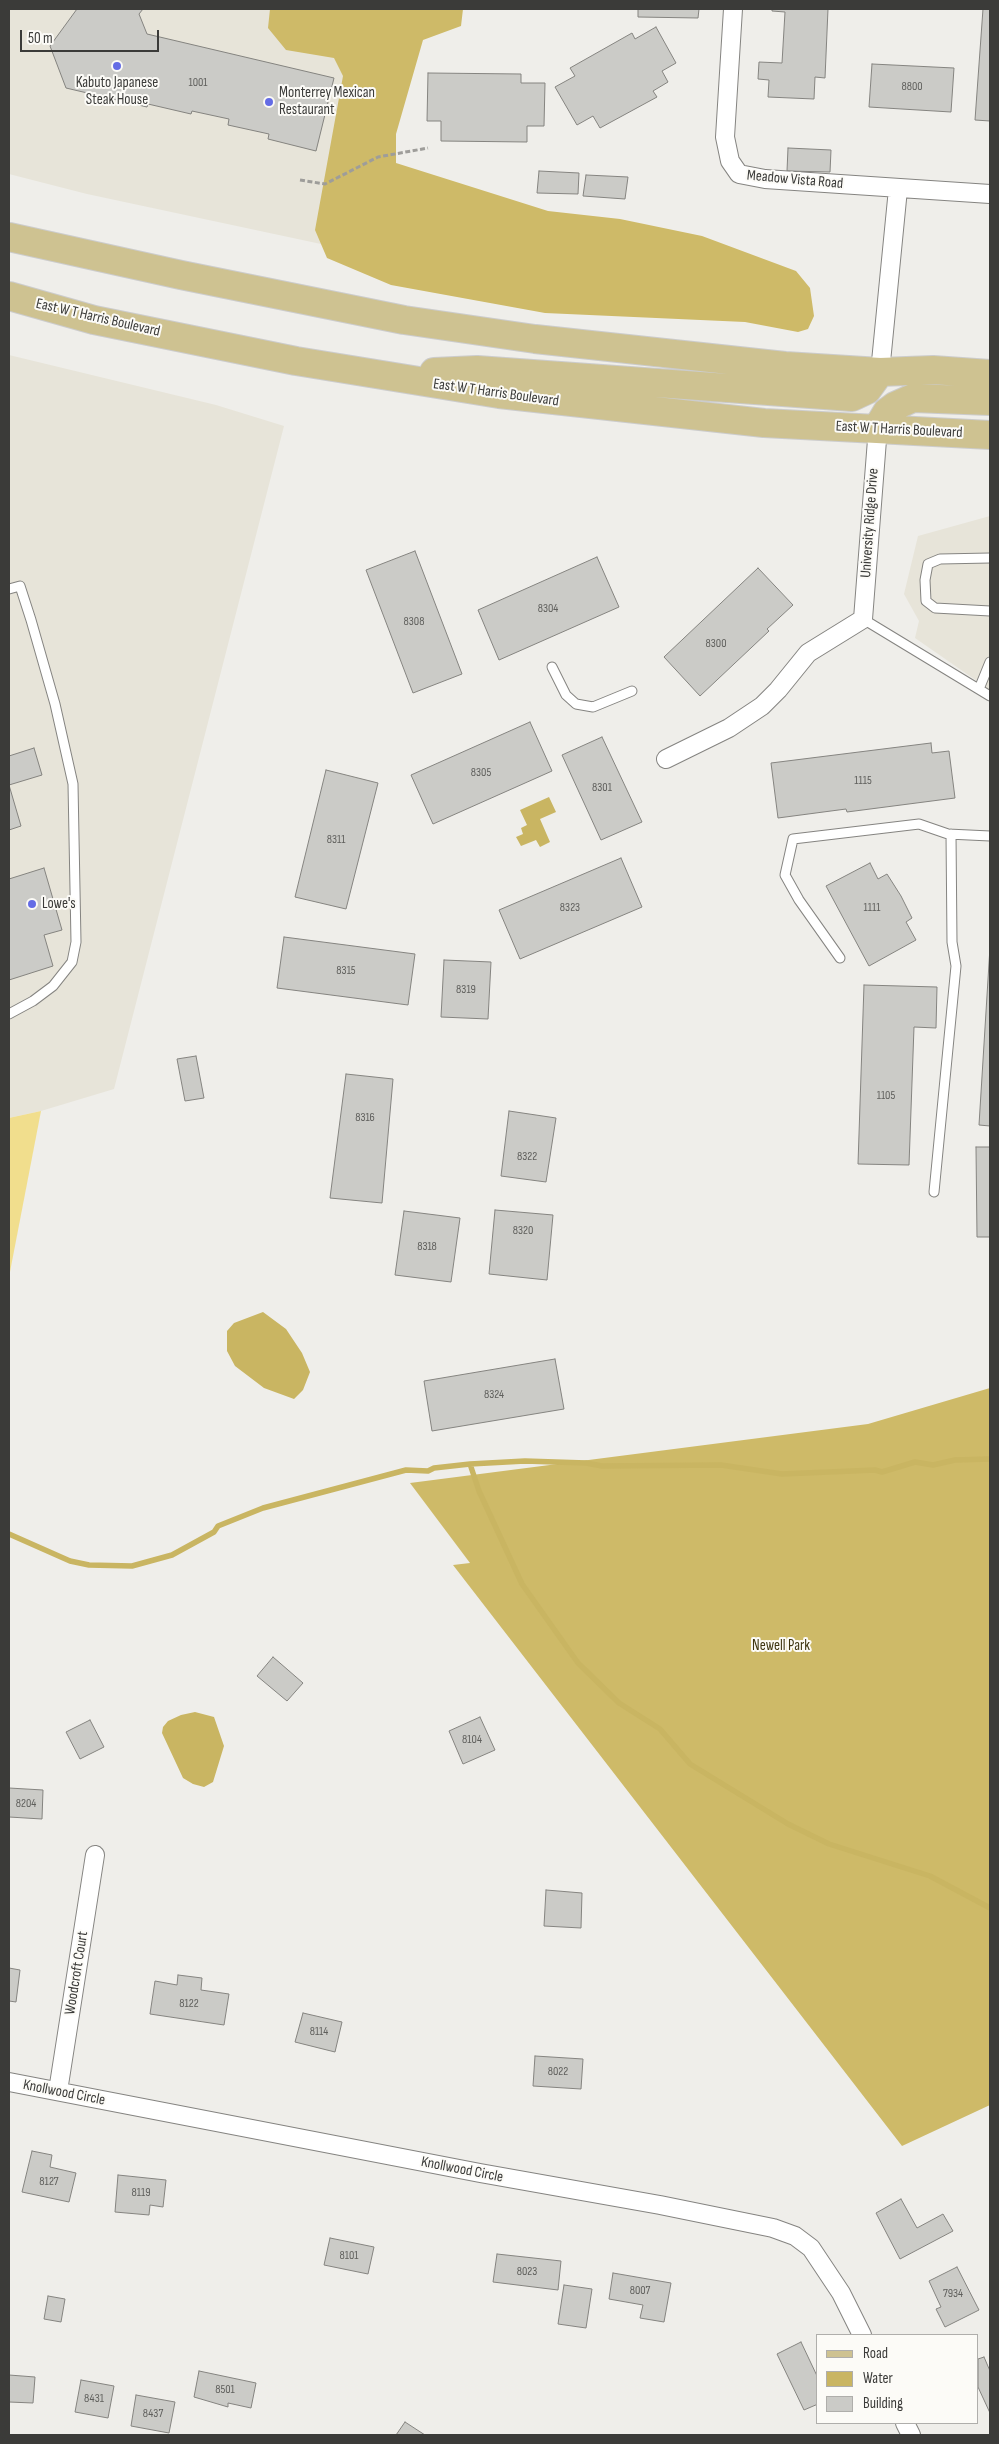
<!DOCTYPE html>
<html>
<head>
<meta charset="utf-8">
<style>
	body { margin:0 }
	#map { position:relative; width:999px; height:2444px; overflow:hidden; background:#efeeea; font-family:"Sofia Sans Condensed",sans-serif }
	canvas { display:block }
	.frame { position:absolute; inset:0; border:10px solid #3b3b39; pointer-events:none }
	.legend { position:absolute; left:816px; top:2334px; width:162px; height:90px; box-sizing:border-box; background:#fcfbf7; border:1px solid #afaeab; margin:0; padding:6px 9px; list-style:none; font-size:15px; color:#3b3b39 }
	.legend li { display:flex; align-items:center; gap:10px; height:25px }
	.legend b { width:25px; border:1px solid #afaeab }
	.scale { position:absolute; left:20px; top:30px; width:139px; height:22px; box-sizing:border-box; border:2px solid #3b3b39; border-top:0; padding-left:6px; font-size:15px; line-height:18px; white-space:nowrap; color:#3b3b39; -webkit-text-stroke:4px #fcfbf7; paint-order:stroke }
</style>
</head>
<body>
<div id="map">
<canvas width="999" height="2444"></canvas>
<div class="frame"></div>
<ul class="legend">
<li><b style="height:6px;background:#cec291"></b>Road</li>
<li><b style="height:14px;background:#c9b562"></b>Water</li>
<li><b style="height:14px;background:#cbcbc7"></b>Building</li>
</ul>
<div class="scale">50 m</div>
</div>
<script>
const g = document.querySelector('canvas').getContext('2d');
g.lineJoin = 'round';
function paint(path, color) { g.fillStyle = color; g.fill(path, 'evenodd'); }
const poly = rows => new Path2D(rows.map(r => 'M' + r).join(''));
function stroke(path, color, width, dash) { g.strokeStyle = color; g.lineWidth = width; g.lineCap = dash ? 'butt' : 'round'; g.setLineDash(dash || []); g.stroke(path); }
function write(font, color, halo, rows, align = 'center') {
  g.font = font + ' "Sofia Sans Condensed",sans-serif'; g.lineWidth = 4; g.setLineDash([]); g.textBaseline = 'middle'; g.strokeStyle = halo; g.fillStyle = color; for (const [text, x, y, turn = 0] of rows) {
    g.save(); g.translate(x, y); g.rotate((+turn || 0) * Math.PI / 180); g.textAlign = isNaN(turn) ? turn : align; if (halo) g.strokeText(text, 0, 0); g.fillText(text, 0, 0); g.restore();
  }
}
paint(poly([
	[9,9,394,9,335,247,87,194,9,174],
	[9,355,216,405,284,426,114,1089,41,1111,9,1118],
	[990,516,990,690,915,638,919,621,904,594,918,536]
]), '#e7e4d9');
paint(poly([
	[41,1111,9,1277,9,1118]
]), '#f1de8d');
paint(poly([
	[270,9,463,9,461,26,423,40,396,134,396,163,548,211,620,219,702,236,796,271,810,288,814,316,808,329,798,332,745,322,545,313,391,285,327,258,315,230,343,76,334,58,286,50,268,28],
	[990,1388,990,2105,902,2146,453,1565,470,1563,410,1483,868,1424]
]), '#ceba68');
paint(poly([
	[549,797,556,812,540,819,550,842,540,847,536,840,521,846,516,837,523,834,521,828,527,825,520,810],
	[263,1312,286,1329,302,1353,310,1372,303,1390,294,1399,264,1388,235,1366,227,1351,227,1331,234,1323],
	[195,1712,214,1717,224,1746,213,1782,204,1787,193,1784,183,1778,162,1733,163,1727,168,1721,181,1715]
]), '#c9b562');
stroke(poly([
	[470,1464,479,1491,522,1584,578,1663,619,1703,660,1729,690,1764,788,1824,829,1844,930,1876,990,1908],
	[9,1534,70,1561,89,1565,132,1566,172,1555,214,1532,218,1526,263,1508,406,1470,428,1471,434,1468,470,1464,525,1461,586,1463,602,1466,721,1465,782,1474,875,1470,882,1472,915,1462,933,1465,955,1460,990,1459]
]), '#c9b562', 5.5);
const building = poly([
	[77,9,143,9,139,14,147,34,334,78,316,151,268,139,269,134,228,125,229,119,192,111,191,114,148,104,147,107,66,88,50,46,77,9],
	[638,9,699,9,698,18,638,17,638,9],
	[772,9,828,9,825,78,815,77,814,99,768,97,769,80,758,79,759,62,782,63,785,12,772,11,772,9],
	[983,9,990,9,990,121,975,120,983,9],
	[656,27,676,63,662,71,668,82,653,91,657,97,600,128,593,116,577,125,555,87,575,76,570,68,632,33,635,39,656,27],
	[872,64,954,68,951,112,869,107,872,64],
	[428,73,521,74,521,83,545,83,544,126,527,126,527,142,441,141,441,121,427,121,428,73],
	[788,148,831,150,830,172,787,171,788,148],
	[539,171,579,173,578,194,537,193,539,171],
	[586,175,628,177,625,199,583,196,586,175],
	[415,551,462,674,413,693,366,570,415,551],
	[597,557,619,607,499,660,478,610,597,557],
	[758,568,793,605,767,629,769,631,700,696,664,657,758,568],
	[530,722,552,771,433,824,411,775,530,722],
	[602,737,642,822,601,840,562,755,602,737],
	[931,743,932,753,949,751,955,798,847,812,846,809,778,818,771,763,931,743],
	[34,748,42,775,9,785,21,826,9,830,9,756,34,748],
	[326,770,378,783,346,909,295,897,326,770],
	[621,858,642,907,520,959,499,910,621,858],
	[870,863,878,879,887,874,901,896,912,918,906,922,916,940,869,966,826,886,870,863],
	[44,868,62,930,44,935,53,966,9,980,9,879,44,868],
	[284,937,415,954,408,1005,277,988,284,937],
	[990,947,990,1126,979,1125,990,947],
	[444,960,491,962,488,1019,441,1017,444,960],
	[864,985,937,987,936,1028,914,1027,909,1165,858,1164,864,985],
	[196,1056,204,1098,185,1101,177,1059,196,1056],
	[346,1074,393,1079,382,1203,330,1198,346,1074],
	[509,1111,556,1118,546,1182,501,1176,509,1111],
	[976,1147,990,1147,990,1237,977,1237,976,1147],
	[495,1210,553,1215,547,1280,489,1274,495,1210],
	[404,1211,460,1218,451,1282,395,1275,404,1211],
	[555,1359,564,1409,432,1431,424,1381,555,1359],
	[273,1657,303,1683,287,1701,257,1676,273,1657],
	[480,1717,495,1750,463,1764,449,1731,480,1717],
	[90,1720,104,1747,80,1759,66,1732,90,1720],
	[9,1788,43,1790,42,1819,9,1817,9,1788],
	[546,1890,582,1893,581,1928,544,1926,546,1890],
	[9,1968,20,1970,16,2002,9,2001,9,1968],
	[178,1975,202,1978,201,1990,229,1994,224,2025,150,2014,155,1981,177,1985,178,1975],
	[303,2013,342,2022,335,2052,295,2042,303,2013],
	[535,2056,583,2059,581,2089,533,2086,535,2056],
	[32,2151,52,2155,50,2167,76,2173,69,2202,22,2192,32,2151],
	[118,2175,166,2180,163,2207,150,2205,149,2215,115,2212,118,2175],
	[901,2199,917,2228,943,2214,953,2231,900,2259,876,2213,901,2199],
	[330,2238,374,2247,368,2274,324,2265,330,2238],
	[497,2254,561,2261,558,2290,493,2282,497,2254],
	[957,2267,979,2310,945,2327,936,2309,941,2307,929,2281,957,2267],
	[613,2273,671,2283,664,2322,640,2318,643,2305,609,2299,613,2273],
	[564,2285,592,2289,586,2328,558,2324,564,2285],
	[48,2296,65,2299,61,2322,44,2319,48,2296],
	[801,2342,818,2378,818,2404,804,2410,777,2354,801,2342],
	[984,2357,990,2371,990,2413,978,2387,978,2359,984,2357],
	[199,2371,256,2383,251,2408,228,2403,228,2407,194,2397,199,2371],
	[9,2375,35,2377,33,2403,9,2402,9,2375],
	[81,2380,114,2386,108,2418,75,2412,81,2380],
	[136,2395,175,2402,169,2433,131,2426,136,2395],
	[405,2422,425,2435,396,2435,405,2422]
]);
paint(building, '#cbcbc7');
stroke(building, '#858480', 1);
const service = poly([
	[990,558,940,559,928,564,925,580,926,601,935,608,990,611],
	[9,589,20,586,31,620,55,704,73,784,76,942,72,962,53,986,33,1001,9,1014],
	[863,619,990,696],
	[552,667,566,695,576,704,593,707,632,691],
	[979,689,990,662],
	[840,958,799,900,785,875,793,839,919,824,948,834,990,836],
	[934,1192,956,966,952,942,951,834]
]);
const minor = poly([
	[733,9,725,137,730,161,739,174,765,179,990,194],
	[880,372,898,189],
	[666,759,729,728,762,706,778,690,808,653,863,619,878,427],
	[9,2082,480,2173,660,2205,773,2228,795,2236,811,2248,841,2293,862,2335],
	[58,2091,95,1855],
	[905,2423,911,2435]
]);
const primary = poly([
	[9,237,181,275,404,320,535,339,785,366,880,372,933,370,990,374],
	[9,296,94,320,296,361,499,394,764,423,990,435],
	[434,372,477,370,852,397,867,390,880,372],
	[878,427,887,412,895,406,913,398,990,401]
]);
stroke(service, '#858481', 11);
stroke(minor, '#858481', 20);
stroke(primary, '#ccc', 30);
stroke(poly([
	[300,180,325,184,378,157,428,148]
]), '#9e9d9a', 3, [5, 2.5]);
stroke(service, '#fff', 9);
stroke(minor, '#fff', 18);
stroke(primary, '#cec291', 28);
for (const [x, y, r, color] of [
	[117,66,5,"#646ce5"],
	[269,102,5,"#646ce5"],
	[32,904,5,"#646ce5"]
]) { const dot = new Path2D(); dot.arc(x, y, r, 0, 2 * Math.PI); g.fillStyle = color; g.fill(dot); stroke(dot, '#fcfbf7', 2); }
write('12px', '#5f5f5c', null, [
	["1001",198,83],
	["8800",912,87],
	["8304",548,609],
	["8308",414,622],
	["8300",716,644],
	["8305",481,773],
	["1115",863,781],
	["8301",602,788],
	["8311",336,840],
	["8323",570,908],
	["1111",872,908],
	["8315",346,971],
	["8319",466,990],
	["1105",886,1096],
	["8316",365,1118],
	["8322",527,1157],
	["8320",523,1231],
	["8318",427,1247],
	["8324",494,1395],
	["8104",472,1740],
	["8204",26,1804],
	["8122",189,2004],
	["8114",319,2032],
	["8022",558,2072],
	["8127",49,2182],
	["8119",141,2193],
	["8101",349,2256],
	["8023",527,2272],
	["8007",640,2291],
	["7934",953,2294],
	["8501",225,2390],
	["8431",94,2399],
	["8437",153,2414]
]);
write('15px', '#3b3b39', '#fcfbf7', [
	["Kabuto Japanese",117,83,"center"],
	["Steak House",117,100,"center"],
	["Monterrey Mexican",279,93],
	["Restaurant",279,110],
	["Lowe's",42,904]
], 'left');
write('15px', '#3b3b39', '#fcfbf7', [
	["Meadow Vista Road",795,180,5],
	["East W T Harris Boulevard",98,318,13],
	["East W T Harris Boulevard",496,393,8],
	["East W T Harris Boulevard",899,430,3],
	["University Ridge Drive",870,523,-86],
	["Woodcroft Court",77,1973,-81],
	["Knollwood Circle",64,2093,11],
	["Knollwood Circle",462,2170,11]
]);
write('15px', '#3f3612', '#fcfbf7', [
	["Newell Park",781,1646]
]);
</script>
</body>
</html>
